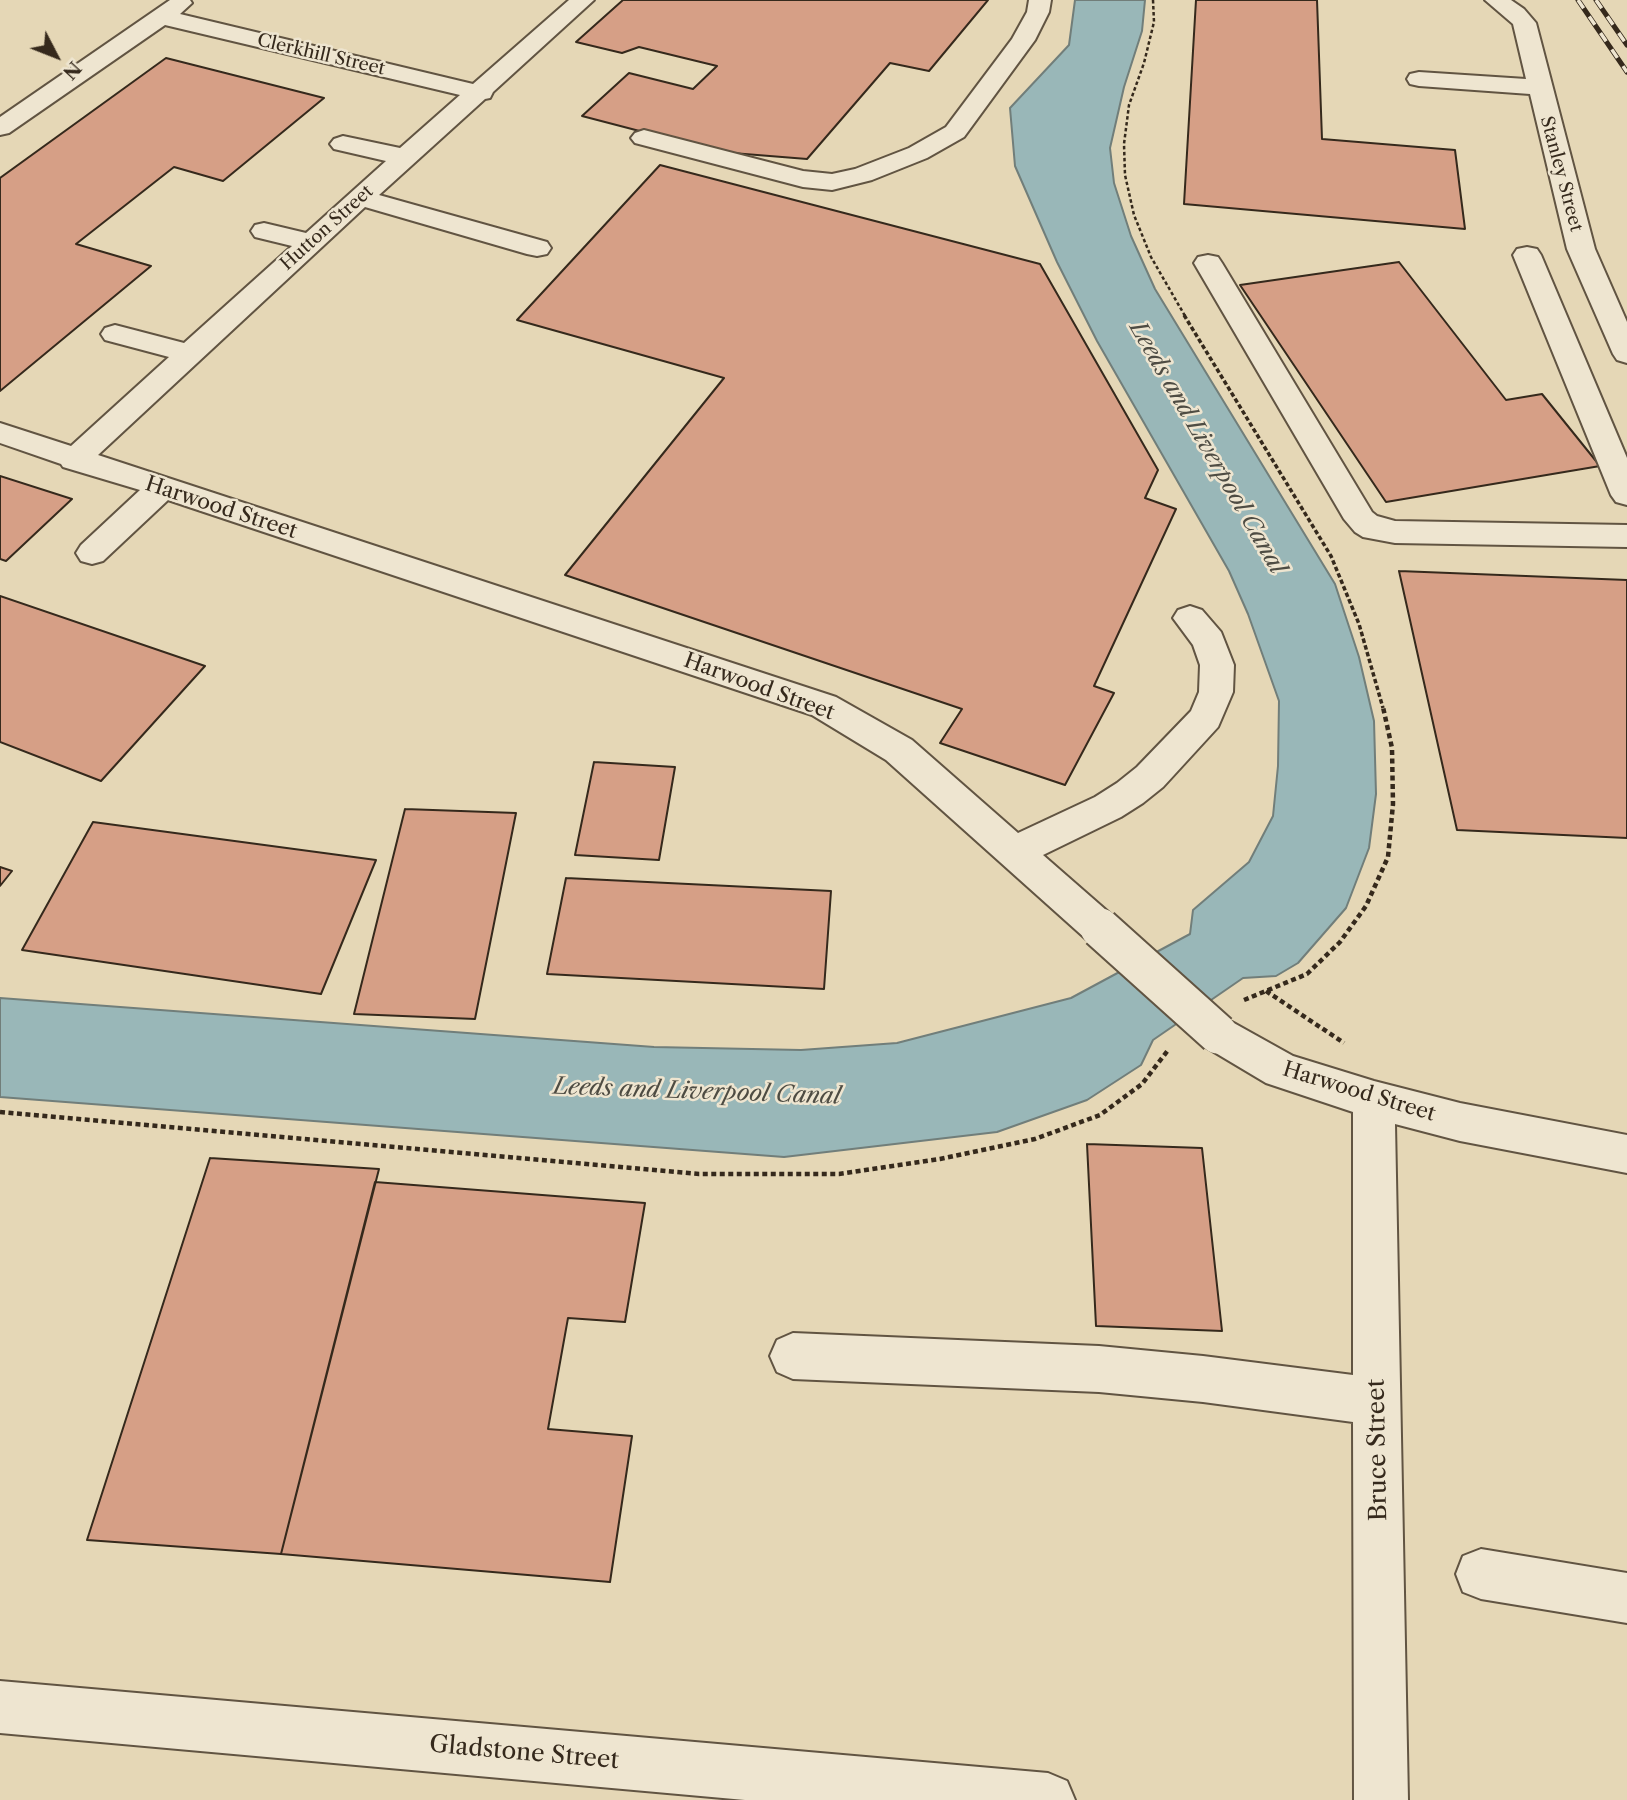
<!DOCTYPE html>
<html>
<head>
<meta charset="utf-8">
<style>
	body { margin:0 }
	#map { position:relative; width:1627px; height:1800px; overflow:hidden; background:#e5d7b6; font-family:"Libre Caslon Text",serif }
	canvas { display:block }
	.north { position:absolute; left:21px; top:21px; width:70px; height:70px; -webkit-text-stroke:5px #eee5d0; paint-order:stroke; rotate:132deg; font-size:19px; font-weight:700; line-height:28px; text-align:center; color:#35291c }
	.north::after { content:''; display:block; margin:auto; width:24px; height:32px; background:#35291c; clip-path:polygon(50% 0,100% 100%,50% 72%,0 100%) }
</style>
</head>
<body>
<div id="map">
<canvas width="1627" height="1800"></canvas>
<div class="north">N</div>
</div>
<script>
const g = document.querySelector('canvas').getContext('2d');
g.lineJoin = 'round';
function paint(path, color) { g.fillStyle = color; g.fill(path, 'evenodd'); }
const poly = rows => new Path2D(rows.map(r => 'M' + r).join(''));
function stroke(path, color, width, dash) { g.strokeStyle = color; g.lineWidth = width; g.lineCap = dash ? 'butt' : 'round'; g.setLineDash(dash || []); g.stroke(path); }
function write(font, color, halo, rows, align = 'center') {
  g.font = font + ' "Libre Caslon Text",serif'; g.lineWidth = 5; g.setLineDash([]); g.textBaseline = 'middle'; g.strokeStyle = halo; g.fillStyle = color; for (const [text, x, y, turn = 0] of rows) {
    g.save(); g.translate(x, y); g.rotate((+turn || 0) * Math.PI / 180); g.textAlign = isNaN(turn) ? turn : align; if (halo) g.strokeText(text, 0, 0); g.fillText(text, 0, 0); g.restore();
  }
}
const water = poly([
	[1075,0,1145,0,1142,31,1124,87,1110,148,1114,183,1131,236,1155,289,1335,584,1359,657,1374,721,1376,794,1369,848,1346,908,1298,963,1276,976,1243,978,1153,1040,1141,1065,1087,1100,997,1132,784,1157,0,1097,0,998,654,1047,801,1050,897,1043,1071,998,1190,934,1193,910,1249,862,1273,816,1278,766,1279,701,1248,614,1229,571,1097,341,1057,262,1015,166,1010,108,1069,45,1075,0]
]);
paint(water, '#99b7b8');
stroke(water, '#717e7a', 2);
const building = poly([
	[623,0,988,0,929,71,890,63,807,159,720,152,582,116,629,73,693,89,717,66,639,47,622,53,576,42,623,0],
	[1196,0,1317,0,1322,139,1455,150,1465,229,1184,204,1196,0],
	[166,58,324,98,223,181,174,167,76,244,151,266,0,391,0,178,166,58],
	[660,165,1040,264,1158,470,1145,498,1176,509,1094,686,1114,693,1065,785,940,743,962,709,565,575,724,378,517,320,660,165],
	[1399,262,1506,400,1542,394,1600,466,1386,502,1240,285,1399,262],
	[0,476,72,499,6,561,0,559,0,476],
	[1399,571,1627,580,1627,838,1457,830,1399,571],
	[0,596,205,666,101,781,0,742,0,596],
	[594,762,675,767,659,860,575,855,594,762],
	[405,809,516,813,475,1019,354,1014,405,809],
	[93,822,376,860,321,994,22,950,93,822],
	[0,867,12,871,0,886,0,867],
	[566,878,831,891,824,989,547,974,566,878],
	[1087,1144,1202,1148,1222,1331,1096,1326,1087,1144],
	[210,1158,379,1169,281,1554,87,1540,210,1158],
	[375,1182,645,1203,625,1322,568,1318,548,1429,632,1436,610,1582,281,1554,375,1182]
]);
paint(building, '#d69f86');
stroke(building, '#35291c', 2);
const minor = poly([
	[170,0,190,0,192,3,180,14,473,84,569,0,594,0,493,92,490,98,485,99,379,195,547,242,551,248,547,254,537,256,527,254,365,207,98,455,836,697,912,740,1018,833,1095,797,1117,783,1137,767,1191,711,1199,692,1200,665,1193,645,1173,618,1178,610,1190,606,1202,610,1221,632,1234,665,1233,692,1218,727,1163,787,1143,803,1121,817,1043,855,1114,917,1119,928,1114,939,1100,944,1086,939,886,760,812,715,168,500,103,561,92,564,81,561,76,553,81,545,140,490,63,467,61,464,0,443,0,423,71,446,169,357,105,340,101,334,105,328,115,325,184,343,292,246,255,237,251,231,255,225,264,223,306,233,386,161,334,149,330,144,334,139,343,136,400,148,460,95,165,25,9,133,0,135,0,117,170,0],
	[1029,0,1051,0,1049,12,1035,40,964,137,927,158,872,180,832,190,803,187,635,143,631,138,635,133,644,130,803,171,832,174,855,169,909,148,946,127,1012,39,1027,12,1029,0],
	[1485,0,1511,0,1524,9,1536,23,1595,249,1627,322,1627,363,1617,360,1613,354,1567,249,1530,94,1419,86,1410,84,1407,79,1410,74,1419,72,1526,79,1513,24,1485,0],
	[1527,247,1537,249,1541,255,1627,458,1627,505,1616,502,1611,495,1513,255,1517,249,1527,247],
	[1208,255,1218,257,1222,263,1372,512,1377,516,1395,521,1627,525,1627,547,1395,543,1363,537,1355,532,1344,519,1194,263,1198,257,1208,255],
	[1218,1016,1232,1022,1293,1056,1374,1081,1460,1103,1627,1135,1627,1173,1460,1141,1395,1124,1408,1800,1354,1800,1353,1422,1203,1402,1099,1392,793,1379,777,1372,770,1356,777,1340,793,1333,1099,1346,1203,1356,1353,1375,1353,1112,1266,1083,1204,1046,1198,1034,1204,1022,1218,1016],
	[1481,1549,1627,1573,1627,1623,1481,1599,1463,1592,1456,1574,1463,1556,1481,1549],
	[0,1681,1048,1773,1067,1781,1075,1800,745,1800,0,1733,0,1681]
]);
stroke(minor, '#615442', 4);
stroke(poly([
	[1153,0,1154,22,1144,63,1129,105,1124,144,1125,175,1134,215,1151,257,1185,316]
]), '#35291c', 2.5, [3.5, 2.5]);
stroke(poly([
	[1184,315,1331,556,1359,624,1383,708]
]), '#35291c', 3.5, [4.5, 2.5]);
stroke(poly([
	[1266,991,1344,1043],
	[1244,1000,1307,974,1340,942,1366,906,1388,857,1393,804,1392,748,1383,707],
	[0,1112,699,1174,839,1174,940,1159,1035,1139,1100,1115,1142,1084,1169,1049]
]), '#35291c', 4.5, [5, 3.5]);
paint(minor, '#eee5d0');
const rail = poly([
	[1578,0,1627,72],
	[1596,0,1627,45]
]);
stroke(rail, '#35291c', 5);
stroke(rail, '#eee5d0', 3.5, [10]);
const minorBridge = poly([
	[1100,928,1218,1034]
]);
stroke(minorBridge, '#615442', 43, []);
stroke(minorBridge, '#eee5d0', 39);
write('18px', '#35291c', '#eee5d0', [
	["Clerkhill Street",321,55,13],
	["Stanley Street",1561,174,75],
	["Hutton Street",327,228,-42]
]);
write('21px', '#35291c', '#eee5d0', [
	["Harwood Street",221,508,18],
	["Harwood Street",759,687,20],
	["Harwood Street",1359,1092,17]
]);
write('italic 23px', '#4e4c43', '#eee5d0', [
	["Leeds and Liverpool Canal",1207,448,60],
	["Leeds and Liverpool Canal",697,1092,2]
]);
write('24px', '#35291c', '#eee5d0', [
	["Bruce Street",1378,1450,-91],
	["Gladstone Street",524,1753,5]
]);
</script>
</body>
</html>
